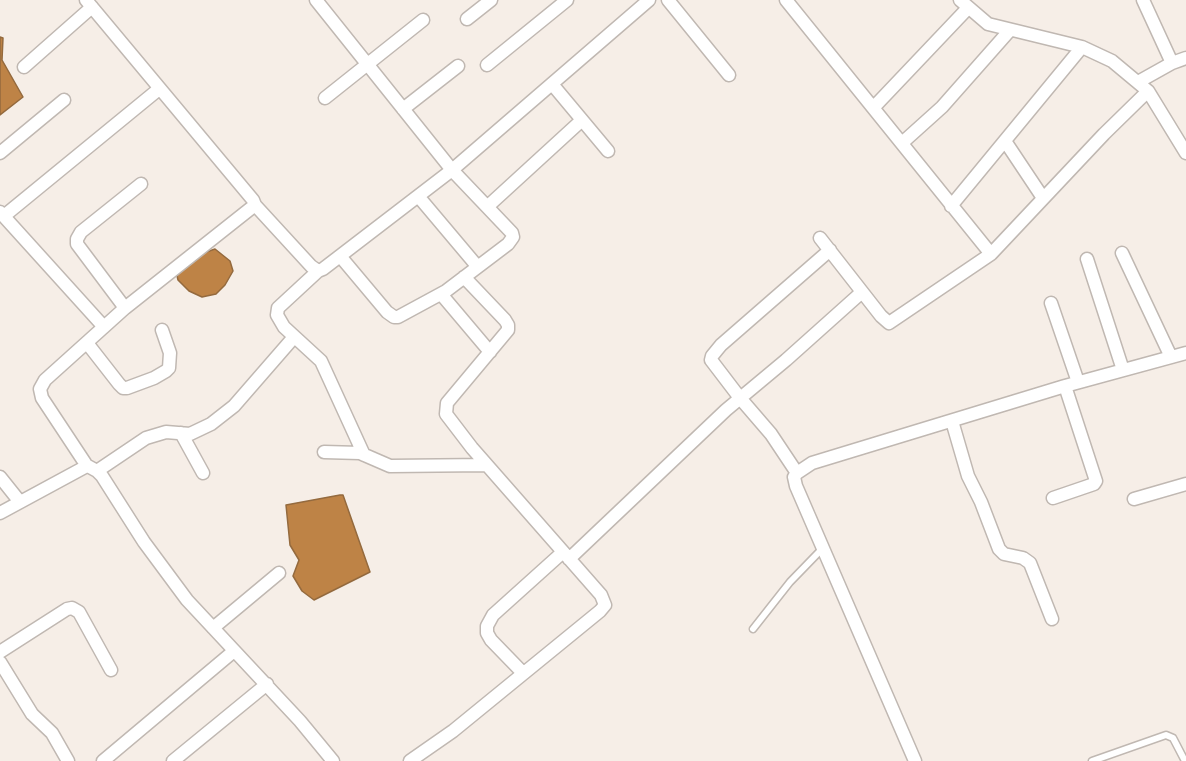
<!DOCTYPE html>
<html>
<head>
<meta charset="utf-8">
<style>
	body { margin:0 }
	canvas { display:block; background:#f6eee7 }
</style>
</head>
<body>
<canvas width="1186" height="761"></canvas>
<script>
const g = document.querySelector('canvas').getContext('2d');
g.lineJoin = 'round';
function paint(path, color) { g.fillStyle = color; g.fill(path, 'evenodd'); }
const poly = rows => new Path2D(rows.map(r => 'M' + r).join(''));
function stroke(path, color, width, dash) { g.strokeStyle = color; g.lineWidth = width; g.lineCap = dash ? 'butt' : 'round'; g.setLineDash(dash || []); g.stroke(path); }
const water = poly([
	[0,37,3,38,2,60,23,97,0,115,0,37],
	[215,249,230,261,233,271,225,285,216,294,202,297,189,291,178,280,176,271,192,257,215,249],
	[340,495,343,495,370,572,314,600,302,591,293,576,299,560,290,545,286,505,340,495]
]);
paint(water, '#be8346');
stroke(water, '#946a3e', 1.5);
const lane = poly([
	[753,629,790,582,822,549],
	[1092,761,1166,735,1173,738,1185,761]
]);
const street = poly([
	[316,0,452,170,512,233,513,237,508,244,446,291,398,317,394,317,387,312,340,256],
	[668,0,729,75],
	[786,0,991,254,1104,134,1148,91],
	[960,0,988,24,1082,47,1112,61,1148,91,1186,153],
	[1143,0,1172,63],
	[467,19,491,0],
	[487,65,567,0],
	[24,67,92,7],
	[1138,82,1172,63,1186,58],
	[552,84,608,151],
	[325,98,423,20],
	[874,107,968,8],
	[403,109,458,66],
	[1005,141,1043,198],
	[902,143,942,107,1010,30],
	[0,153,64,100],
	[418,196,477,266],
	[255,205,311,266,318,271,323,269,452,170,649,0],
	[951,206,1082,47],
	[487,207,582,120],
	[0,212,104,327],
	[4,216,159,89],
	[820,238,881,316,889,323,991,254],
	[1122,253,1171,357],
	[1087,259,1123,370],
	[318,271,278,308,277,315,284,327,321,361,364,455],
	[441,294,490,352],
	[1051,303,1078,382],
	[125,308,77,244,77,239,81,232,141,184],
	[87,343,119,384,123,388,127,388,154,378,166,371,169,368,170,353,162,330],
	[952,421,968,476,981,502,999,549,1004,554,1023,558,1030,563,1052,619],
	[181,433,203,473],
	[324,452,360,453,390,466,487,465],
	[86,465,97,471,102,476,144,542,187,600,300,721,333,761],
	[97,471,146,438,166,432,190,434,211,424,234,406,294,337],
	[797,473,771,434,740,398,711,360,712,356,721,345,830,250],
	[0,477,20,502],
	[1053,498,1094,484,1096,481,1065,386],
	[1134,499,1186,484],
	[0,513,85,467,85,463,42,398,40,389,45,380,125,308,255,205,253,200,86,0],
	[569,559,726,410,786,360,862,292],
	[213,628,279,573],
	[0,652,67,609,72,608,79,612,111,670],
	[0,662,32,714,52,733,68,761],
	[523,673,491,640,487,633,487,626,493,615,563,552],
	[103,761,234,651],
	[173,761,267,684],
	[410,761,453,731,600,611,605,605,601,595,472,448,446,414,447,403,508,330,508,325,505,320,464,277],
	[915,761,796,486,794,477,797,473,812,463,1065,386,1186,353]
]);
stroke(lane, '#c0b8b2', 9);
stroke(street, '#c0b8b2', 15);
stroke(lane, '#fff', 6);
stroke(street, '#fff', 12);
</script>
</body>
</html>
